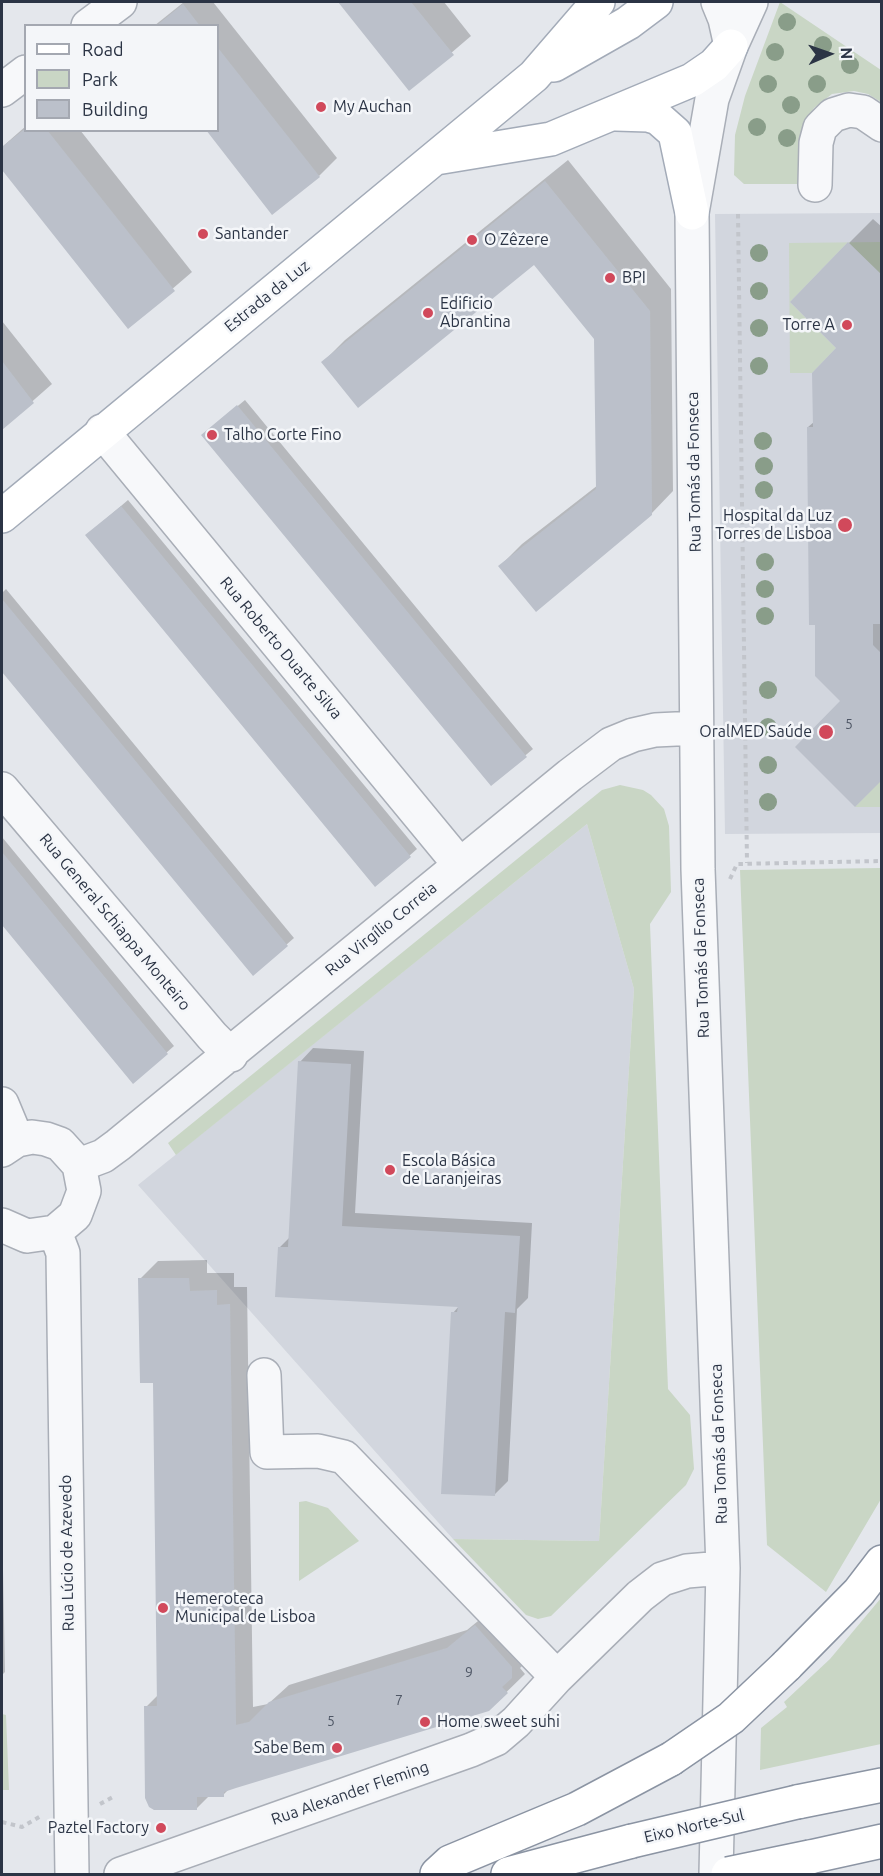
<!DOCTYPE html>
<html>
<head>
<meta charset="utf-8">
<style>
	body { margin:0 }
	#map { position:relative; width:883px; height:1876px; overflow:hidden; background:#e4e7ec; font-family:Ubuntu,sans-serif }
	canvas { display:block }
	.frame { position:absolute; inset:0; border:3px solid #2b3445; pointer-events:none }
	.legend { position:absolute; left:24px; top:24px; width:195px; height:108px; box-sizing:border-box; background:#f4f6f9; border:2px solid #a4a8b1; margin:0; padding:8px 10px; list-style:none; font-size:18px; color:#2b3445 }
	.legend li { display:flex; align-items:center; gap:12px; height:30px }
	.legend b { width:30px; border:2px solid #a4a8b1 }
	.north { position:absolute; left:799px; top:24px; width:60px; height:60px; -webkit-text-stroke:4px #f4f6f9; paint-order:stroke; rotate:88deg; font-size:16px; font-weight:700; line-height:24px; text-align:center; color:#2b3445 }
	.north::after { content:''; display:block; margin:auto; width:21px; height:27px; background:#2b3445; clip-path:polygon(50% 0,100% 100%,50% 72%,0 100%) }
</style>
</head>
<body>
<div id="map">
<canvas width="883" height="1876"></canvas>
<div class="frame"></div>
<ul class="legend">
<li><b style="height:8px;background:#fff"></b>Road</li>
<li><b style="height:16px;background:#c9d6c5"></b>Park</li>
<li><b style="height:16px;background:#bbc0ca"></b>Building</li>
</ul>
<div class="north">N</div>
</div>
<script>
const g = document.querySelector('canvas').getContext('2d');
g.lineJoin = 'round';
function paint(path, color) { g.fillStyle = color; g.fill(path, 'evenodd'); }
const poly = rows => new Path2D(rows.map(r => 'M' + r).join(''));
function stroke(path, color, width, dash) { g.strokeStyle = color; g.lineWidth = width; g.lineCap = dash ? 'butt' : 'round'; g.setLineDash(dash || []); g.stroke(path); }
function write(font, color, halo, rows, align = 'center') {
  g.font = font + ' Ubuntu,sans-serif'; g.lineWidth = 5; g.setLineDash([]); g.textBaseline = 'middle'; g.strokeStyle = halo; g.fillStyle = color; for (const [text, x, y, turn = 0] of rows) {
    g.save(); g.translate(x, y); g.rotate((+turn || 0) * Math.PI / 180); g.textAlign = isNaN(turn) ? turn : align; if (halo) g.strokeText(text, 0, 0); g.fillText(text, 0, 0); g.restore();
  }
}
paint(poly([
	[881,213,881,833,725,834,715,214],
	[587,824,634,989,599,1541,453,1539,138,1185]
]), '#d2d6de');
paint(poly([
	[780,2,881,70,881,102,868,94,854,91,832,94,814,108,805,124,802,184,744,184,734,175,735,135,745,96],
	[848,242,790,302,836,348,812,373,790,373,789,243,881,242,881,275],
	[881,780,881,807,855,807],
	[620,785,643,790,651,795,664,809,669,826,671,892,650,924,668,1389,690,1415,694,1469,686,1485,551,1616,538,1619,526,1615,453,1539,599,1541,634,989,587,824,176,1155,168,1143,602,790],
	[881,868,881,1499,826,1592,767,1545,740,870],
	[306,1501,328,1508,359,1541,299,1581,299,1502],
	[881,1598,881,1744,760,1770,761,1728,787,1707,784,1702,830,1659],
	[2,1714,6,1715,9,1790,2,1790]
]), '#c9d6c5');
paint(poly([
	[184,2,213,2,337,158,319,176,218,130,218,26,154,26],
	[340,2,444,2,471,36,409,89],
	[26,126,26,130,80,130,192,272,128,327,2,167,2,147],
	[568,160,671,289,673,491,651,514,500,566,522,544,598,485,595,339,535,263,323,362,345,340],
	[873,219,882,227,882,779,842,701,808,427,814,422,838,348,849,243],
	[2,321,52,384,2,428],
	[245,400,533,749,491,784,210,429],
	[128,500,417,849,376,885,94,529],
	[6,589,294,938,253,974,2,669,2,593],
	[2,837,174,1046,133,1082,2,923],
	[313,1048,364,1051,355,1213,532,1223,528,1298,517,1309,508,1481,494,1495,453,1313,460,1305,279,1248,290,1237,300,1062],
	[207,1260,207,1273,234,1273,234,1287,247,1287,253,1707,268,1704,289,1685,467,1630,494,1608,530,1658,520,1668,525,1674,488,1710,230,1788,223,1795,209,1796,196,1809,146,1707,159,1694,154,1381,140,1279,158,1261],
	[2,1518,5,1672,2,1675]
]), '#0003');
paint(poly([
	[338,2,411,2,454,55,409,91],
	[183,4,200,26,156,26],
	[218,48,320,177,272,215,206,130,218,130],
	[26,128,26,130,47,130,175,291,128,329,2,170,2,147],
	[545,181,650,311,652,515,536,612,498,566,596,489,594,339,534,265,358,408,321,362],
	[848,242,882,275,882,624,873,624,873,645,882,654,882,780,855,807,795,747,840,701,815,676,815,625,809,625,807,427,813,427,812,373,836,348,790,302],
	[2,361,34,403,2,430],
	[237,405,527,757,491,786,201,435],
	[121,506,411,857,375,887,85,535],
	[2,599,288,946,253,976,2,672],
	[2,852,168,1054,133,1084,2,925],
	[298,1061,351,1064,342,1226,520,1236,515,1313,505,1312,495,1496,441,1494,451,1312,457,1312,458,1307,275,1297,278,1247,288,1247],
	[138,1278,189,1278,190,1291,217,1290,217,1305,230,1304,236,1725,249,1722,269,1702,447,1648,475,1625,512,1667,512,1678,502,1687,508,1693,489,1711,236,1788,224,1792,224,1797,197,1797,197,1810,154,1810,149,1807,145,1798,144,1706,157,1706,153,1383,140,1383]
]), '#bbc0ca');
const minor = poly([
	[718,2,725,19,731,46],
	[88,26,120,2],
	[2,90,26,72],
	[815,185,816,143,820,128,833,115,849,110,863,112,882,125],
	[102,431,460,865],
	[2,789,212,1036,231,1055],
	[2,1104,17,1140],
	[2,1150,17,1140,32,1137,46,1139,60,1144,79,1165,84,1191,75,1215,55,1232,27,1236,2,1225],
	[79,1165,103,1156,118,1145,570,775,611,744,633,735,655,730,697,728],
	[55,1232,63,1253,72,1874],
	[264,1375,267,1452,318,1451,344,1457,557,1677],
	[121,1874,471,1750,496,1739,516,1722,557,1677,640,1596,662,1579,687,1571,723,1568],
	[716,1874,723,1568,698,869,692,213,712,99,731,46,751,2]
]);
const major = poly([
	[554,65,628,23,656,2],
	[616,114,648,115,658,118,675,133,692,213],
	[436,158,551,139,692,80,714,65,731,46],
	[2,516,534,76,598,2]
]);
const highway = poly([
	[786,1666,859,1592,882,1562],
	[797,1802,882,1785],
	[810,1857,882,1841],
	[437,1874,450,1862,577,1809,671,1759],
	[508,1874,632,1841]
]);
stroke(minor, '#a9aeb7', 36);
stroke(major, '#a3abb8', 36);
stroke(highway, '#8b94a3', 36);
stroke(poly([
	[738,214,747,863],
	[730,879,737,864,882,861],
	[100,1804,113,1797],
	[2,1822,22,1827,41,1816]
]), '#c2c5cb', 4, [4.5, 4.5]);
stroke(minor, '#f7f8fa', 33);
stroke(major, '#fff', 33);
stroke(highway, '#fff', 33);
const highwayBridge = poly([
	[671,1759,731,1718,786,1666],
	[632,1841,797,1802],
	[728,1874,810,1857]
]);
stroke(highwayBridge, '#8b94a3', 36, []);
stroke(highwayBridge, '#fff', 33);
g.fillStyle = '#899d89';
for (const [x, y] of [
	[787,22],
	[823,45],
	[775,52],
	[850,65],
	[768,84],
	[817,84],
	[791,105],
	[757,127],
	[787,138],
	[759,253],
	[759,291],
	[759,328],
	[759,366],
	[763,441],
	[764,466],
	[764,490],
	[765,562],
	[765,589],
	[765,616],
	[768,690],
	[768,727],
	[768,765],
	[768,802]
]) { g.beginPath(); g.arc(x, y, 9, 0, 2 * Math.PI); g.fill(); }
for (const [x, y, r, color] of [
	[321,107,6,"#d1495b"],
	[203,234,6,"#d1495b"],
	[472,240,6,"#d1495b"],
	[610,278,6,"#d1495b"],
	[428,313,6,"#d1495b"],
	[847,325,6,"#d1495b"],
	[212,435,6,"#d1495b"],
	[845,525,8,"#d1495b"],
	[826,732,8,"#d1495b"],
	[390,1170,6,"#d1495b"],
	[163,1608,6,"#d1495b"],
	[425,1722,6,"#d1495b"],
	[337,1748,6,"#d1495b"],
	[161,1828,6,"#d1495b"]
]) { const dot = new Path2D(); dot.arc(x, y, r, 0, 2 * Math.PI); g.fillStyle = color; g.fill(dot); stroke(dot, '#f4f6f9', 2); }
write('14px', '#4f5766', null, [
	["5",849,724],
	["9",469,1672],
	["7",399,1700],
	["5",331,1721]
]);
write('16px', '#2b3445', '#f4f6f9', [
	["My Auchan",333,107],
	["Santander",215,234],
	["O Zêzere",484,240],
	["BPI",622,278],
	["Edificio",440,304],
	["Abrantina",440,322],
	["Torre A",835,325,"right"],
	["Talho Corte Fino",224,435],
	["Hospital da Luz",832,516,"right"],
	["Torres de Lisboa",832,534,"right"],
	["OralMED Saúde",812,732,"right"],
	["Escola Básica",402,1161],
	["de Laranjeiras",402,1179],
	["Hemeroteca",175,1599],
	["Municipal de Lisboa",175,1617],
	["Home sweet suhi",437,1722],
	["Sabe Bem",325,1748,"right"],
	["Paztel Factory",149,1828,"right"]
], 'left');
write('16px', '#2b3445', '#f4f6f9', [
	["Estrada da Luz",267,296,-39],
	["Rua Tomás da Fonseca",694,472,-91],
	["Rua Roberto Duarte Silva",281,648,50],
	["Rua General Schiappa Monteiro",115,922,50],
	["Rua Virgílio Correia",381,929,-39],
	["Rua Tomás da Fonseca",701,958,-92],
	["Rua Tomás da Fonseca",719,1444,-92],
	["Rua Lúcio de Azevedo",67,1553,-91],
	["Rua Alexander Fleming",350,1793,-19],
	["Eixo Norte-Sul",694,1826,-13]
]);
</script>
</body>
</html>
